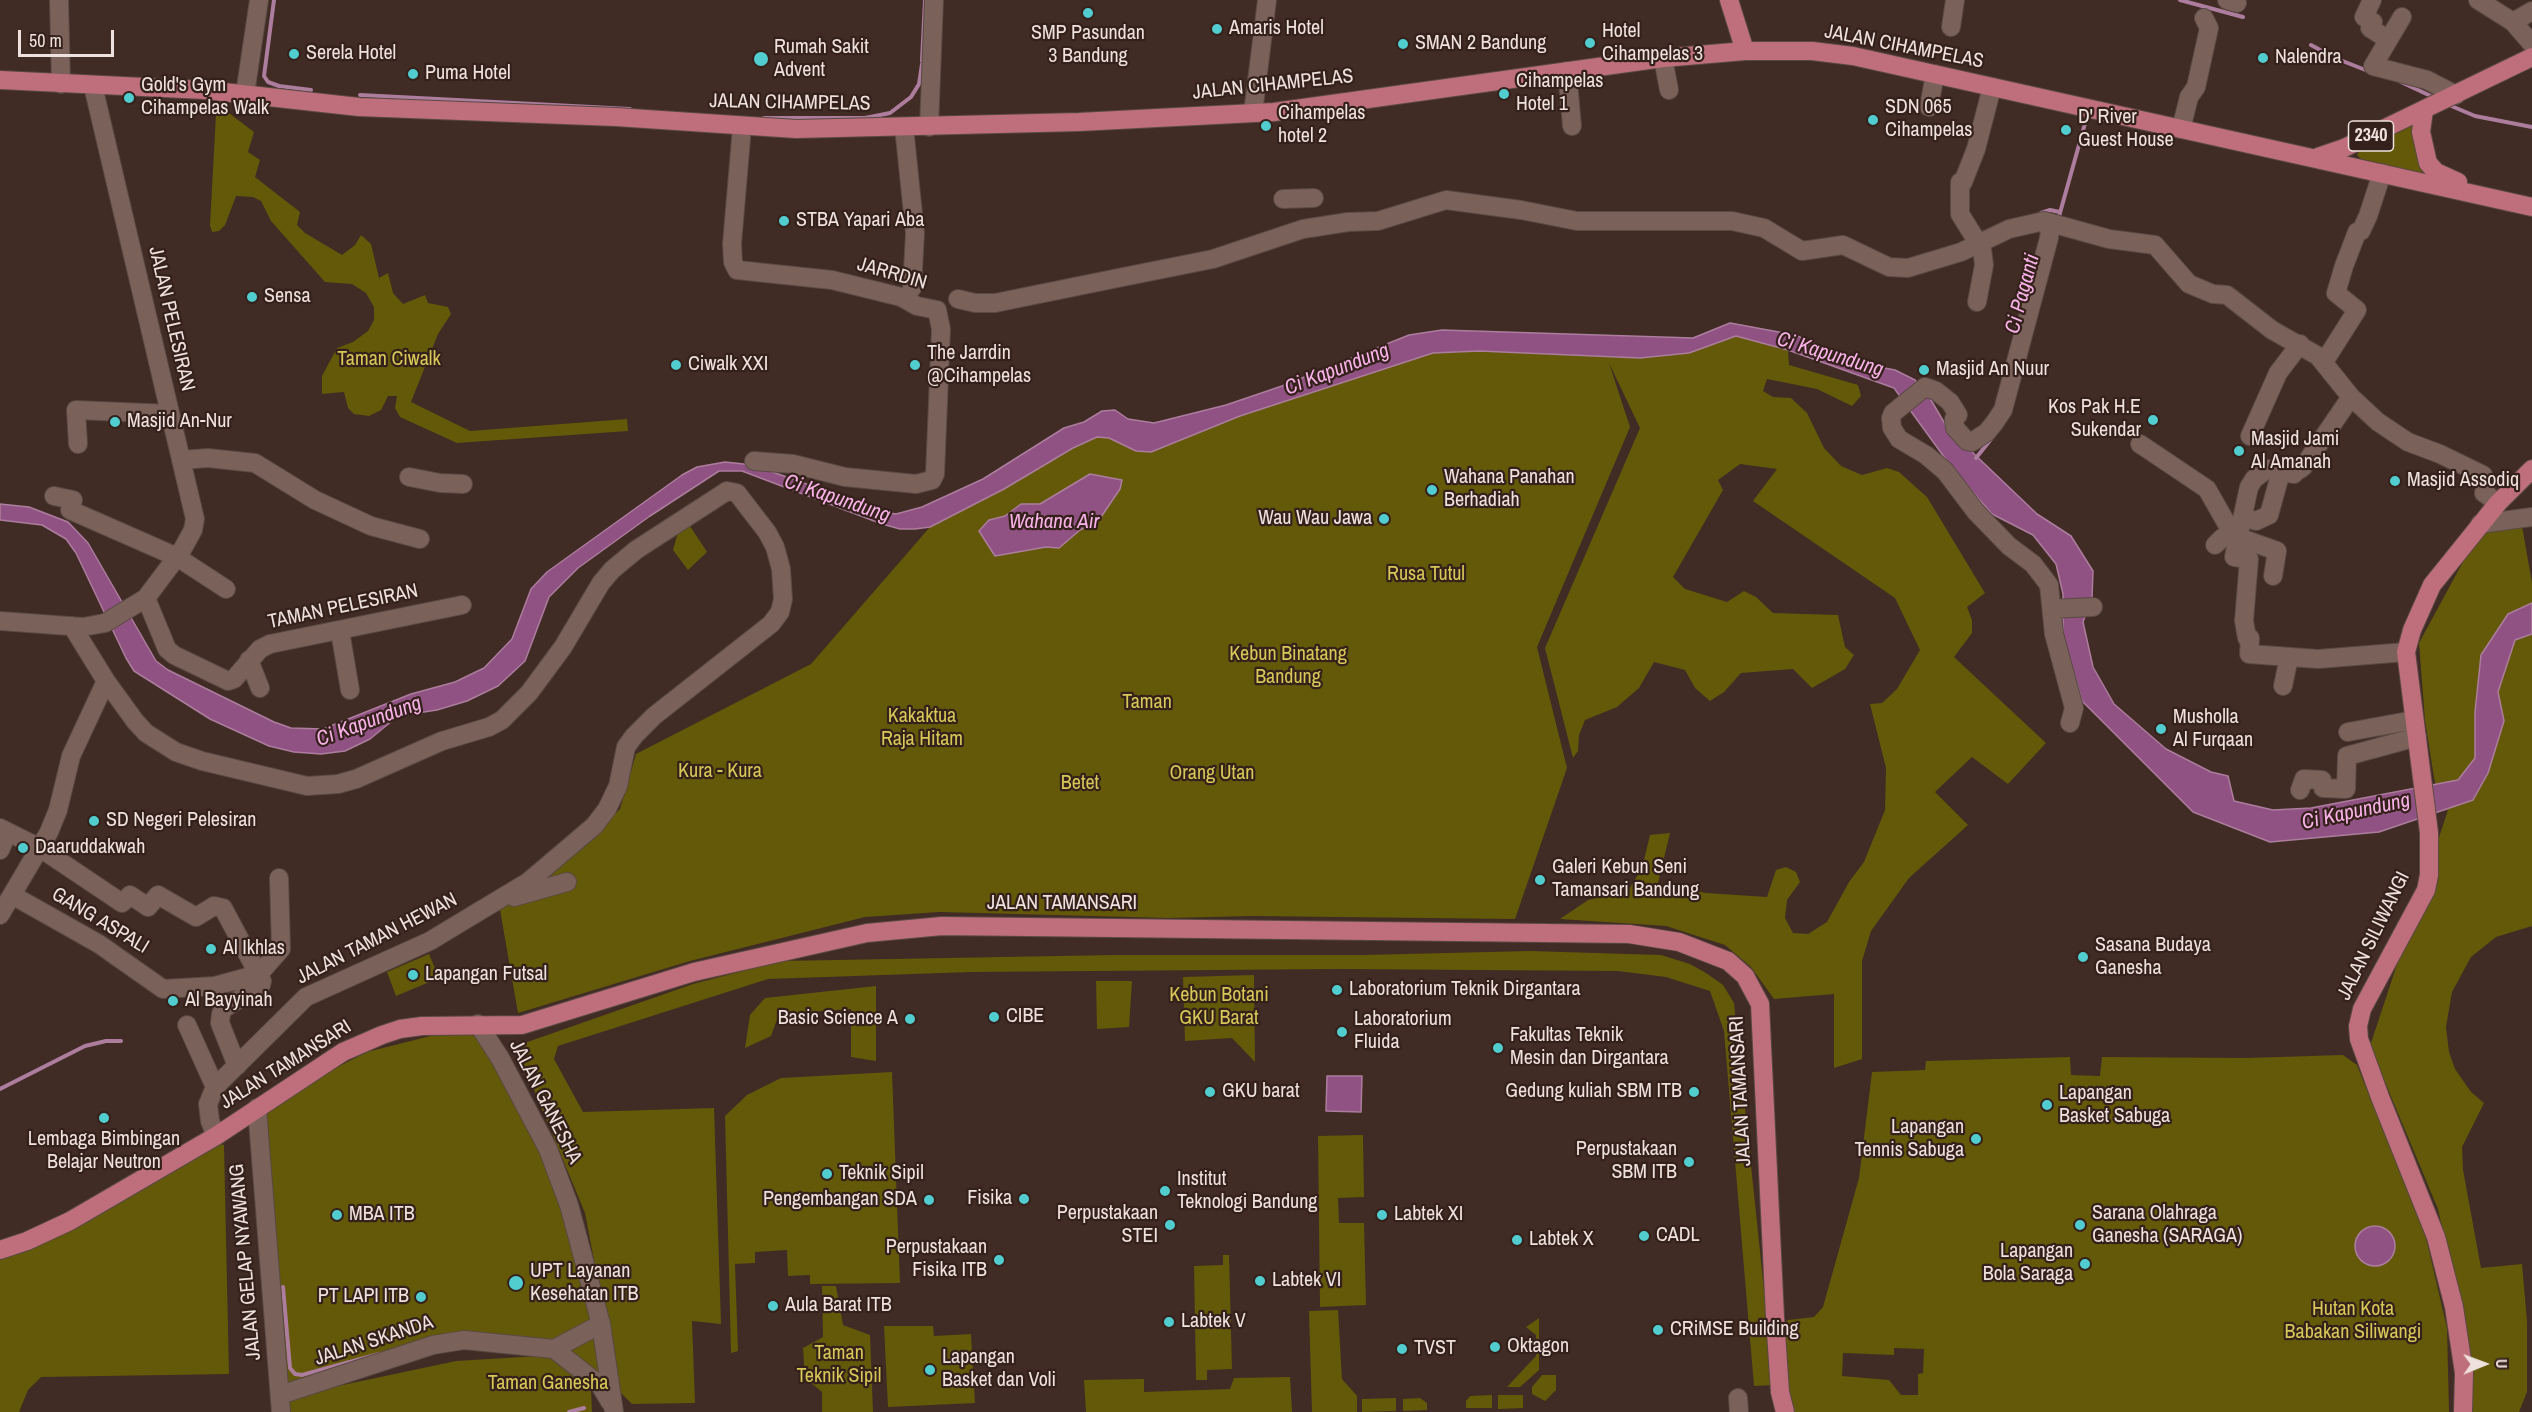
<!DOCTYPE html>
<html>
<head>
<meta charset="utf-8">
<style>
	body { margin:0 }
	#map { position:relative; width:2532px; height:1412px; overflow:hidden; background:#402b25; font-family:"Archivo Narrow",sans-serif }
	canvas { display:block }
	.north { position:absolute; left:2454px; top:1334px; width:60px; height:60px; -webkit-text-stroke:4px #35211b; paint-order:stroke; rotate:89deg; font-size:16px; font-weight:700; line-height:24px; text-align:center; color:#efe1dd }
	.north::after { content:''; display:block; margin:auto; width:21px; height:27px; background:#efe1dd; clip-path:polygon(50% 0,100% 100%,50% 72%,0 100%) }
	.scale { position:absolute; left:18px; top:30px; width:96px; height:27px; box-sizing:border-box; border:3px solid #efe1dd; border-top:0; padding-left:8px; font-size:18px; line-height:21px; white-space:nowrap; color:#efe1dd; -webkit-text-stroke:4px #35211b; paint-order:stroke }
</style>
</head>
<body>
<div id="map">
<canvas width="2532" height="1412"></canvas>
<div class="north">U</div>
<div class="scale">50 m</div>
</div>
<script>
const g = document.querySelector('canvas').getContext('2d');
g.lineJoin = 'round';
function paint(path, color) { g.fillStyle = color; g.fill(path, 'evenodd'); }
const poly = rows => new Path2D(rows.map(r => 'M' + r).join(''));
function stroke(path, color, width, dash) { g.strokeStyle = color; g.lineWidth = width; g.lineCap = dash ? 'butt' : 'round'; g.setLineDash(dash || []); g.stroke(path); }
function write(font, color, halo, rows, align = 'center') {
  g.font = font + ' "Archivo Narrow",sans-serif'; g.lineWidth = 4.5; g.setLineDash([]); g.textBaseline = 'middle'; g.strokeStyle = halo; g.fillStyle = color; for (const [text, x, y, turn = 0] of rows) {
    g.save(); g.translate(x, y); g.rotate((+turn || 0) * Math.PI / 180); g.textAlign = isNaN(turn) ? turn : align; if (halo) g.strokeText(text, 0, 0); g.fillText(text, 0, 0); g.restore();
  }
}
paint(poly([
	[221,107,254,132,248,152,260,160,255,177,300,212,297,225,305,233,342,255,355,245,361,235,371,244,379,278,388,273,393,293,403,304,425,295,428,303,448,307,451,314,438,334,411,402,470,431,627,419,628,431,457,443,400,417,395,408,397,396,388,396,381,410,369,416,354,414,348,408,344,392,322,394,322,376,337,348,353,342,368,331,374,320,374,307,366,293,352,284,325,282,271,221,261,201,253,197,236,196,225,225,219,231,212,232,210,225,216,114,217,108],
	[2416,119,2433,176,2361,159,2357,155,2359,151],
	[1736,336,1788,350,1789,365,1858,385,1861,396,1852,406,1817,389,1767,379,1763,391,1773,397,1791,398,1807,413,1824,448,1841,466,1862,475,1887,468,1899,472,1927,497,1985,593,1967,607,1972,620,1972,633,1954,657,2046,743,2008,784,1972,757,1935,792,1968,825,1909,878,1871,931,1862,961,1862,1059,1834,1068,1834,994,1774,999,1751,967,1725,945,1666,926,1560,919,1588,900,1628,891,1642,868,1650,835,1670,833,1658,883,1706,893,1767,897,1776,870,1786,867,1796,872,1800,882,1787,900,1785,918,1793,933,1808,934,1827,922,1849,882,1864,862,1885,810,1886,768,1870,704,1882,703,1897,689,1920,650,1895,598,1753,501,1777,469,1740,464,1718,480,1723,490,1673,577,1685,589,1727,602,1744,591,1756,597,1773,613,1838,615,1845,647,1854,655,1845,669,1812,688,1793,669,1741,673,1724,692,1710,701,1695,688,1685,670,1654,662,1639,688,1617,707,1585,720,1579,735,1578,751,1573,758,1545,648,1640,428,1609,363,1630,427,1537,647,1567,768,1515,919,1252,916,1169,918,940,912,865,917,690,961,518,1013,499,904,553,872,620,809,636,754,811,664,930,527,1004,489,1073,448,1097,437,1109,438,1136,451,1151,452,1240,416,1412,358,1433,353,1479,351,1640,358,1689,353],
	[2521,520,2532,583,2532,926,2496,937,2471,957,2452,992,2446,1027,2449,1052,2455,1069,2471,1092,2484,1103,2462,1147,2463,1170,2481,1268,2522,1264,2527,1321,2527,1392,2519,1412,2461,1412,2449,1258,2438,1209,2370,1046,2448,810,2440,811,2433,771,2425,720,2419,643,2471,547,2484,532],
	[688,523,707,552,688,570,673,550,678,532],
	[1530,951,1661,955,1690,964,1706,973,1723,985,1734,1003,1774,1385,1754,1386,1724,1031,1710,991,1666,977,1618,971,1338,969,971,972,768,979,558,1046,554,1059,583,1112,714,1108,721,1324,692,1321,695,1403,632,1404,619,1391,585,1213,516,1046,693,984,781,961,1114,955,1363,955],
	[429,954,439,978,396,996,387,972],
	[1254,975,1255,1062,1232,1038,1185,1041,1183,977],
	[1096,981,1132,981,1129,1027,1097,1029],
	[876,986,876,1061,851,1057,851,1009,779,1014,771,1036,745,1048,750,1015,765,998],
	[478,1024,541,1150,600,1323,554,1345,446,1338,283,1385,257,1108,367,1052],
	[2343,1055,2357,1065,2426,1238,2447,1328,2449,1412,1795,1412,1789,1396,1784,1325,1788,1320,1814,1317,1823,1307,1859,1178,1872,1072,1925,1070,1926,1061,2070,1057,2071,1075,2100,1076,2102,1057,2247,1058],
	[1894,1348,1924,1349,1923,1373,1918,1374,1918,1395,1901,1395,1889,1380,1842,1376,1843,1353,1894,1355],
	[892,1072,900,1283,810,1284,810,1275,788,1276,787,1250,755,1252,755,1263,735,1264,738,1351,731,1353,725,1116,747,1095,781,1078],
	[1363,1135,1364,1197,1338,1198,1339,1223,1364,1223,1366,1305,1320,1307,1318,1136],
	[214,1142,224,1145,229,1374,41,1377,28,1390,19,1412,0,1412,0,1245],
	[1223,1255,1229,1255,1232,1369,1207,1370,1207,1380,1196,1380,1194,1266,1223,1265],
	[822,1286,836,1286,843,1325,870,1335,873,1412,822,1412,822,1392,805,1378,803,1348,823,1337],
	[1338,1310,1342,1379,1357,1396,1357,1412,1312,1412,1309,1311],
	[1539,1318,1539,1370,1520,1387,1507,1387,1536,1356,1536,1335,1526,1327],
	[599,1326,605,1383,561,1353],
	[884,1326,933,1326,934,1336,971,1334,975,1403,888,1407],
	[555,1355,591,1389,592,1412,284,1412,286,1397,456,1361],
	[1542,1375,1556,1375,1556,1390,1545,1401,1532,1394,1532,1387],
	[1290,1377,1292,1412,1086,1412,1084,1380,1144,1379,1144,1392,1230,1389,1234,1378],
	[1492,1395,1492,1408,1466,1408,1466,1401,1470,1396],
	[1498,1395,1523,1395,1523,1408,1498,1409],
	[1396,1398,1396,1411,1362,1412,1362,1399],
	[1420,1398,1427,1403,1427,1410,1403,1411,1403,1399]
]), '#635909');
const water = poly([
	[1730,323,1795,335,1863,364,1895,370,1915,380,1931,400,1948,429,2037,514,2071,536,2093,571,2092,598,2083,622,2093,667,2114,704,2166,749,2211,772,2228,776,2234,801,2273,810,2311,808,2458,780,2475,758,2475,712,2481,655,2508,614,2532,603,2532,634,2515,640,2498,692,2504,721,2488,773,2473,800,2379,832,2270,842,2193,812,2082,701,2063,635,2063,594,2056,564,2033,535,1992,514,1955,472,1894,388,1788,350,1736,336,1689,353,1640,358,1479,351,1433,353,1240,416,1151,452,1136,451,1109,438,1097,437,1073,448,1004,489,930,527,915,529,900,529,882,524,742,471,719,471,650,516,578,568,549,597,525,661,498,686,467,701,437,710,398,716,370,739,345,751,321,754,294,752,269,746,210,719,134,671,126,658,76,553,66,539,42,525,0,520,0,504,29,507,68,522,88,543,156,661,168,670,274,722,291,728,323,729,411,694,455,682,484,668,512,639,531,589,547,572,682,475,697,467,725,462,753,465,885,512,896,514,922,507,983,479,1064,428,1084,422,1102,411,1115,410,1128,419,1154,423,1226,405,1282,386,1409,335,1442,330,1693,338,1730,323],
	[1090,474,1122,480,1120,489,1099,520,1080,530,1059,548,1046,547,995,556,979,531,989,520,1005,516,1021,504,1040,504,1090,474],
	[1327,1076,1362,1076,1361,1112,1326,1111,1327,1076],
	'2355 1246a20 20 0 1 1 40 0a20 20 0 1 1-40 0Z'
]);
paint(water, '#905282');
stroke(water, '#ac7d9d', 1.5);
stroke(poly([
	[274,0,264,76,268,82,279,86,311,90],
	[2180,0,2243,17],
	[2311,45,2335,58,2368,71],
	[922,61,925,0],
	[2401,82,2435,98],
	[360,95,630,109],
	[2449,105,2475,116,2532,127],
	[764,118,865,118,890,113,911,97,919,84,922,64],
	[2041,213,2050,210,2060,212],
	[2058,220,2086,120],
	[1976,458,1999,429],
	[0,1089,85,1046,106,1041,121,1041],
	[283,1287,290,1368,295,1374,302,1375,379,1354],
	[569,1412,584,1408]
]), '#ac7d9d', 4);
const minor = poly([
	[59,0,61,84],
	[2227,0,2237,3],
	[2372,0,2364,17,2373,22,2370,28,2387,39],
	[2478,0,2513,22,2532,44],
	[2402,17,2373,66,2427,80,2456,95],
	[2513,22,2532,11],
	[1951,27,1955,0],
	[1663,58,1669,90],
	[1567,71,1572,126],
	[245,94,259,0],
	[1929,107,1935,74],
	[1253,113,1267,0],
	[742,127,732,244,733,262,737,270,832,280,901,297,917,306,937,310,941,329,935,474,932,480,916,484,845,477,793,464,754,461],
	[904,127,915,233,912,288],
	[929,127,934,0],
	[2181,129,2189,97,2196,87,2209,28,2204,18],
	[1283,199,1314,198],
	[2044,221,2050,230,2049,238,2003,410,1995,422,1987,432,1972,442,1967,441,1955,428,1954,419,1958,415,1950,402,1936,391,1925,387,1893,413,1891,418,1892,428,1899,439,1926,455,1945,471,1976,512,2009,546,2033,564,2049,585,2054,634,2074,708,2070,723],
	[1978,243,1960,214,1960,182,1963,182,1976,149,1992,87],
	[958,299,975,303,995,303,1118,278,1213,259,1303,229,1348,222,1378,221,1446,200,1521,210,1577,221,1732,221,1764,228,1802,251,1843,245,1889,267,1908,268,1961,252,2009,229,2044,221,2109,239,2155,245,2189,284,2213,294,2227,295,2272,330,2318,356,2351,397,2378,422,2408,442,2440,454,2483,475,2486,482,2484,493,2498,503],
	[1977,302,1984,265,1981,241],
	[2324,362,2357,310,2336,293,2344,266,2357,232,2361,231,2368,216,2382,173],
	[2250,436,2278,373,2300,344],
	[78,444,76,410,170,414],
	[2140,444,2207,489,2232,533],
	[181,460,208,458,255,463,315,500,371,526,420,539],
	[409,477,440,483,463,484],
	[54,496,73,500,70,510,177,557,226,589],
	[2243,517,2256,521,2269,515,2280,475,2282,472,2294,474],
	[2480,524,2532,517],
	[2239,533,2238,537,2277,551,2273,576],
	[2238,537,2234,557,2249,559,2244,621,2247,638,2250,638,2249,654,2318,659,2406,652],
	[2215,545,2222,538,2239,533,2249,487,2254,479,2267,469,2299,470,2303,467,2351,397],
	[146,598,167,649,174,655,228,681,234,679,260,649,270,644,462,605],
	[2052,609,2093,607],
	[0,621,83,627,105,623,146,598,182,550,193,530,195,519,93,86],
	[340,631,350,690],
	[249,660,260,688],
	[106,681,135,721,146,733,176,752,202,761,307,786,338,784,356,779,442,741,489,727,502,720,529,693,563,647,601,583,612,570,636,550,727,491,737,493,767,532,775,547,781,569,783,599,780,612,771,624,654,716,634,736,626,747,618,786,607,809,594,826,528,882,483,909,430,941,306,997,215,1087,208,1104,210,1121,216,1136],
	[2283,686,2289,657],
	[2348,732,2414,720],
	[2300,790,2304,779,2322,780,2323,788,2346,789,2347,756,2417,737],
	[0,828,40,848,122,903,130,895,148,907,158,895,196,917,214,906,223,908,262,981,261,985,223,1009,221,1014,220,1023,237,1066],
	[0,850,8,832],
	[12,895,99,944,163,989,215,986,259,974],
	[514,897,567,882],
	[0,915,49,832,58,810,71,756,106,681,72,626],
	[259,974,281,949,279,878],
	[478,1024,500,1058,548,1149,569,1205,601,1324,614,1412],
	[187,1025,215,1087],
	[257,1108,281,1412],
	[554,1349,601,1324],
	[280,1395,433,1345,464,1340,554,1349,600,1385,610,1402],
	[1738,1398,1739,1412]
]);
const major = poly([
	[1729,0,1745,51],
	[0,80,205,90,359,107,616,117,796,129,1079,122,1274,112,1663,58,1745,51,1812,51,1853,56,2532,207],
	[2424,110,2421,132,2428,163,2436,172,2458,182],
	[2318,157,2344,148,2532,57],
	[0,1250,27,1241,70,1221,216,1136,343,1052,382,1035,400,1029,422,1026,522,1025,694,972,867,933,942,926,1629,934,1679,942,1728,961,1745,976,1760,1004,1775,1317,1780,1392,1785,1412],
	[2463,1412,2464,1373,2454,1307,2436,1237,2380,1097,2359,1039,2358,1026,2362,1009,2426,890,2429,875,2429,833,2406,652,2412,630,2432,585,2498,503,2532,469]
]);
stroke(minor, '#5a4943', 20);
stroke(major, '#5a4943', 20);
stroke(minor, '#7a625a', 18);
stroke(major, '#bf6f7c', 18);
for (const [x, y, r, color] of [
	[1088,13,6,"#52cdcf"],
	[1217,29,6,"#52cdcf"],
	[1590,43,6,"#52cdcf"],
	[1403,44,6,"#52cdcf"],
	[294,54,6,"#52cdcf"],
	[2263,58,6,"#52cdcf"],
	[761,59,8,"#52cdcf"],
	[413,74,6,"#52cdcf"],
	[1504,94,6,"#52cdcf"],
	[129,98,6,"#52cdcf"],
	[1873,120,6,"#52cdcf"],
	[1266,126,6,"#52cdcf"],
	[2066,130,6,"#52cdcf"],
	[784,221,6,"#52cdcf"],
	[252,297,6,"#52cdcf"],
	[676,365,6,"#52cdcf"],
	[915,365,6,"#52cdcf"],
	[1924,370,6,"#52cdcf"],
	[2153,420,6,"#52cdcf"],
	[115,422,6,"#52cdcf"],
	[2239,451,6,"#52cdcf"],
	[2395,481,6,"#52cdcf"],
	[1432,490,6,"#52cdcf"],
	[1384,519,6,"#52cdcf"],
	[2161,729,6,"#52cdcf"],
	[94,821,6,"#52cdcf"],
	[23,848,6,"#52cdcf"],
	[1540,880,6,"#52cdcf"],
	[211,949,6,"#52cdcf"],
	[2083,957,6,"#52cdcf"],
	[413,975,6,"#52cdcf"],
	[1337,990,6,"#52cdcf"],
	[173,1001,6,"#52cdcf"],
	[994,1017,6,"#52cdcf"],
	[910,1019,6,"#52cdcf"],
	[1342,1032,6,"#52cdcf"],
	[1498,1048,6,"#52cdcf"],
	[1210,1092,6,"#52cdcf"],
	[1694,1092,6,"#52cdcf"],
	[2047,1105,6,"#52cdcf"],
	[104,1118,6,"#52cdcf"],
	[1976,1139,6,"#52cdcf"],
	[1689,1162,6,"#52cdcf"],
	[827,1174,6,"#52cdcf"],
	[1165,1191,6,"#52cdcf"],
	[1024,1199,6,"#52cdcf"],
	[929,1200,6,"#52cdcf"],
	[337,1215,6,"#52cdcf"],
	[1382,1215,6,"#52cdcf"],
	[1170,1225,6,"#52cdcf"],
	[2080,1225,6,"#52cdcf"],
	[1644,1236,6,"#52cdcf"],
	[1517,1240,6,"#52cdcf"],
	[999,1260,6,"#52cdcf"],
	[2085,1264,6,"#52cdcf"],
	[1260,1281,6,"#52cdcf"],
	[516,1283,8,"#52cdcf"],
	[421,1297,6,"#52cdcf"],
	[773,1306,6,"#52cdcf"],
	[1169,1322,6,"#52cdcf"],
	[1658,1330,6,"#52cdcf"],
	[1495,1347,6,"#52cdcf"],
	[1402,1349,6,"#52cdcf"],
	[930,1370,6,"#52cdcf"]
]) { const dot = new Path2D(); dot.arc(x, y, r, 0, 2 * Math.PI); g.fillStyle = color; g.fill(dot); stroke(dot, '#35211b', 2); }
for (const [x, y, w] of [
	[2371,136,45]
]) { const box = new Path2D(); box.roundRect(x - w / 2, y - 15, w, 30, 4.5); g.fillStyle = '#35211b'; g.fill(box); stroke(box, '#efe1dd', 1.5); }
write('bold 18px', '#efe1dd', null, [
	["2340",2371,136]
]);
write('20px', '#efe1dd', '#35211b', [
	["Amaris Hotel",1229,29],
	["Hotel",1602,32],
	["Cihampelas 3",1602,55],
	["SMP Pasundan",1088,34,"center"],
	["3 Bandung",1088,57,"center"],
	["SMAN 2 Bandung",1415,44],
	["Rumah Sakit",774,48],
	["Advent",774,71],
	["Serela Hotel",306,54],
	["Nalendra",2275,58],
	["Puma Hotel",425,74],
	["Cihampelas",1516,82],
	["Hotel 1",1516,105],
	["Gold's Gym",141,86],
	["Cihampelas Walk",141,109],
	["SDN 065",1885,108],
	["Cihampelas",1885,131],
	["Cihampelas",1278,114],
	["hotel 2",1278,137],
	["D' River",2078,118],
	["Guest House",2078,141],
	["STBA Yapari Aba",796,221],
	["Sensa",264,297],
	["The Jarrdin",927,354],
	["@Cihampelas",927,377],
	["Ciwalk XXI",688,365],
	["Masjid An Nuur",1936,370],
	["Kos Pak H.E",2141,408,"right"],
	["Sukendar",2141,431,"right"],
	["Masjid An-Nur",127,422],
	["Masjid Jami",2251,440],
	["Al Amanah",2251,463],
	["Wahana Panahan",1444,478],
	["Berhadiah",1444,501],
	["Masjid Assodiq",2407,481],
	["Wau Wau Jawa",1372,519,"right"],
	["Musholla",2173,718],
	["Al Furqaan",2173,741],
	["SD Negeri Pelesiran",106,821],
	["Daaruddakwah",35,848],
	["Galeri Kebun Seni",1552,868],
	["Tamansari Bandung",1552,891],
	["Sasana Budaya",2095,946],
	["Ganesha",2095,969],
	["Al Ikhlas",223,949],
	["Lapangan Futsal",425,975],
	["Laboratorium Teknik Dirgantara",1349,990],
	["Al Bayyinah",185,1001],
	["CIBE",1006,1017],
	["Basic Science A",898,1019,"right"],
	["Laboratorium",1354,1020],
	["Fluida",1354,1043],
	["Fakultas Teknik",1510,1036],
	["Mesin dan Dirgantara",1510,1059],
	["GKU barat",1222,1092],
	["Gedung kuliah SBM ITB",1682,1092,"right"],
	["Lapangan",2059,1094],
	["Basket Sabuga",2059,1117],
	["Lapangan",1964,1128,"right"],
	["Tennis Sabuga",1964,1151,"right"],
	["Lembaga Bimbingan",104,1140,"center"],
	["Belajar Neutron",104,1163,"center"],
	["Perpustakaan",1677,1150,"right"],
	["SBM ITB",1677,1173,"right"],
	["Teknik Sipil",839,1174],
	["Institut",1177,1180],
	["Teknologi Bandung",1177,1203],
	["Fisika",1012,1199,"right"],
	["Pengembangan SDA",917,1200,"right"],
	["Perpustakaan",1158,1214,"right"],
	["STEI",1158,1237,"right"],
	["Sarana Olahraga",2092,1214],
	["Ganesha (SARAGA)",2092,1237],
	["MBA ITB",349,1215],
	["Labtek XI",1394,1215],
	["CADL",1656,1236],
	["Labtek X",1529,1240],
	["Perpustakaan",987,1248,"right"],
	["Fisika ITB",987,1271,"right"],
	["Lapangan",2073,1252,"right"],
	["Bola Saraga",2073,1275,"right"],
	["UPT Layanan",530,1272],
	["Kesehatan ITB",530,1295],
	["Labtek VI",1272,1281],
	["PT LAPI ITB",409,1297,"right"],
	["Aula Barat ITB",785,1306],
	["Labtek V",1181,1322],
	["CRiMSE Building",1670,1330],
	["Oktagon",1507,1347],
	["TVST",1414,1349],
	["Lapangan",942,1358],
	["Basket dan Voli",942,1381]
], 'left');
write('20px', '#efe1dd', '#35211b', [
	["JALAN CIHAMPELAS",1904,47,11],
	["JALAN CIHAMPELAS",1273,85,-6],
	["JALAN CIHAMPELAS",790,103,1],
	["JARRDIN",892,274,16],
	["JALAN PELESIRAN",171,319,77],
	["TAMAN PELESIRAN",343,607,-12],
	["JALAN TAMANSARI",1062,904],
	["GANG ASPALI",100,921,31],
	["JALAN SILIWANGI",2374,936,-64],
	["JALAN TAMAN HEWAN",377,939,-27],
	["JALAN TAMANSARI",286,1065,-32],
	["JALAN TAMANSARI",1741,1091,-93],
	["JALAN GANESHA",545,1102,63],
	["JALAN GELAP NYAWANG",246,1262,-95],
	["JALAN SKANDA",374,1341,-18]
]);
write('20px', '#d7c857', '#35211b', [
	["Taman Ciwalk",389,360],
	["Rusa Tutul",1426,575],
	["Kebun Binatang",1288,655],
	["Bandung",1288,678],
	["Taman",1147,703],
	["Kakaktua",922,717],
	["Raja Hitam",922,740],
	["Kura - Kura",720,772],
	["Orang Utan",1212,774],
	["Betet",1080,784],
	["Kebun Botani",1219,996],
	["GKU Barat",1219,1019],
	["Hutan Kota",2353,1310],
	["Babakan Siliwangi",2353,1333],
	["Taman",839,1354],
	["Teknik Sipil",839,1377],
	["Taman Ganesha",548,1384]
]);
write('italic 21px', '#f9b2e8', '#35211b', [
	["Ci Paganti",2023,294,-75],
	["Ci Kapundung",1830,355,17],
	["Ci Kapundung",1337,370,-21],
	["Ci Kapundung",837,499,19],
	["Wahana Air",1054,522],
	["Ci Kapundung",369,722,-20],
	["Ci Kapundung",2356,812,-12]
]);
</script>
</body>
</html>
